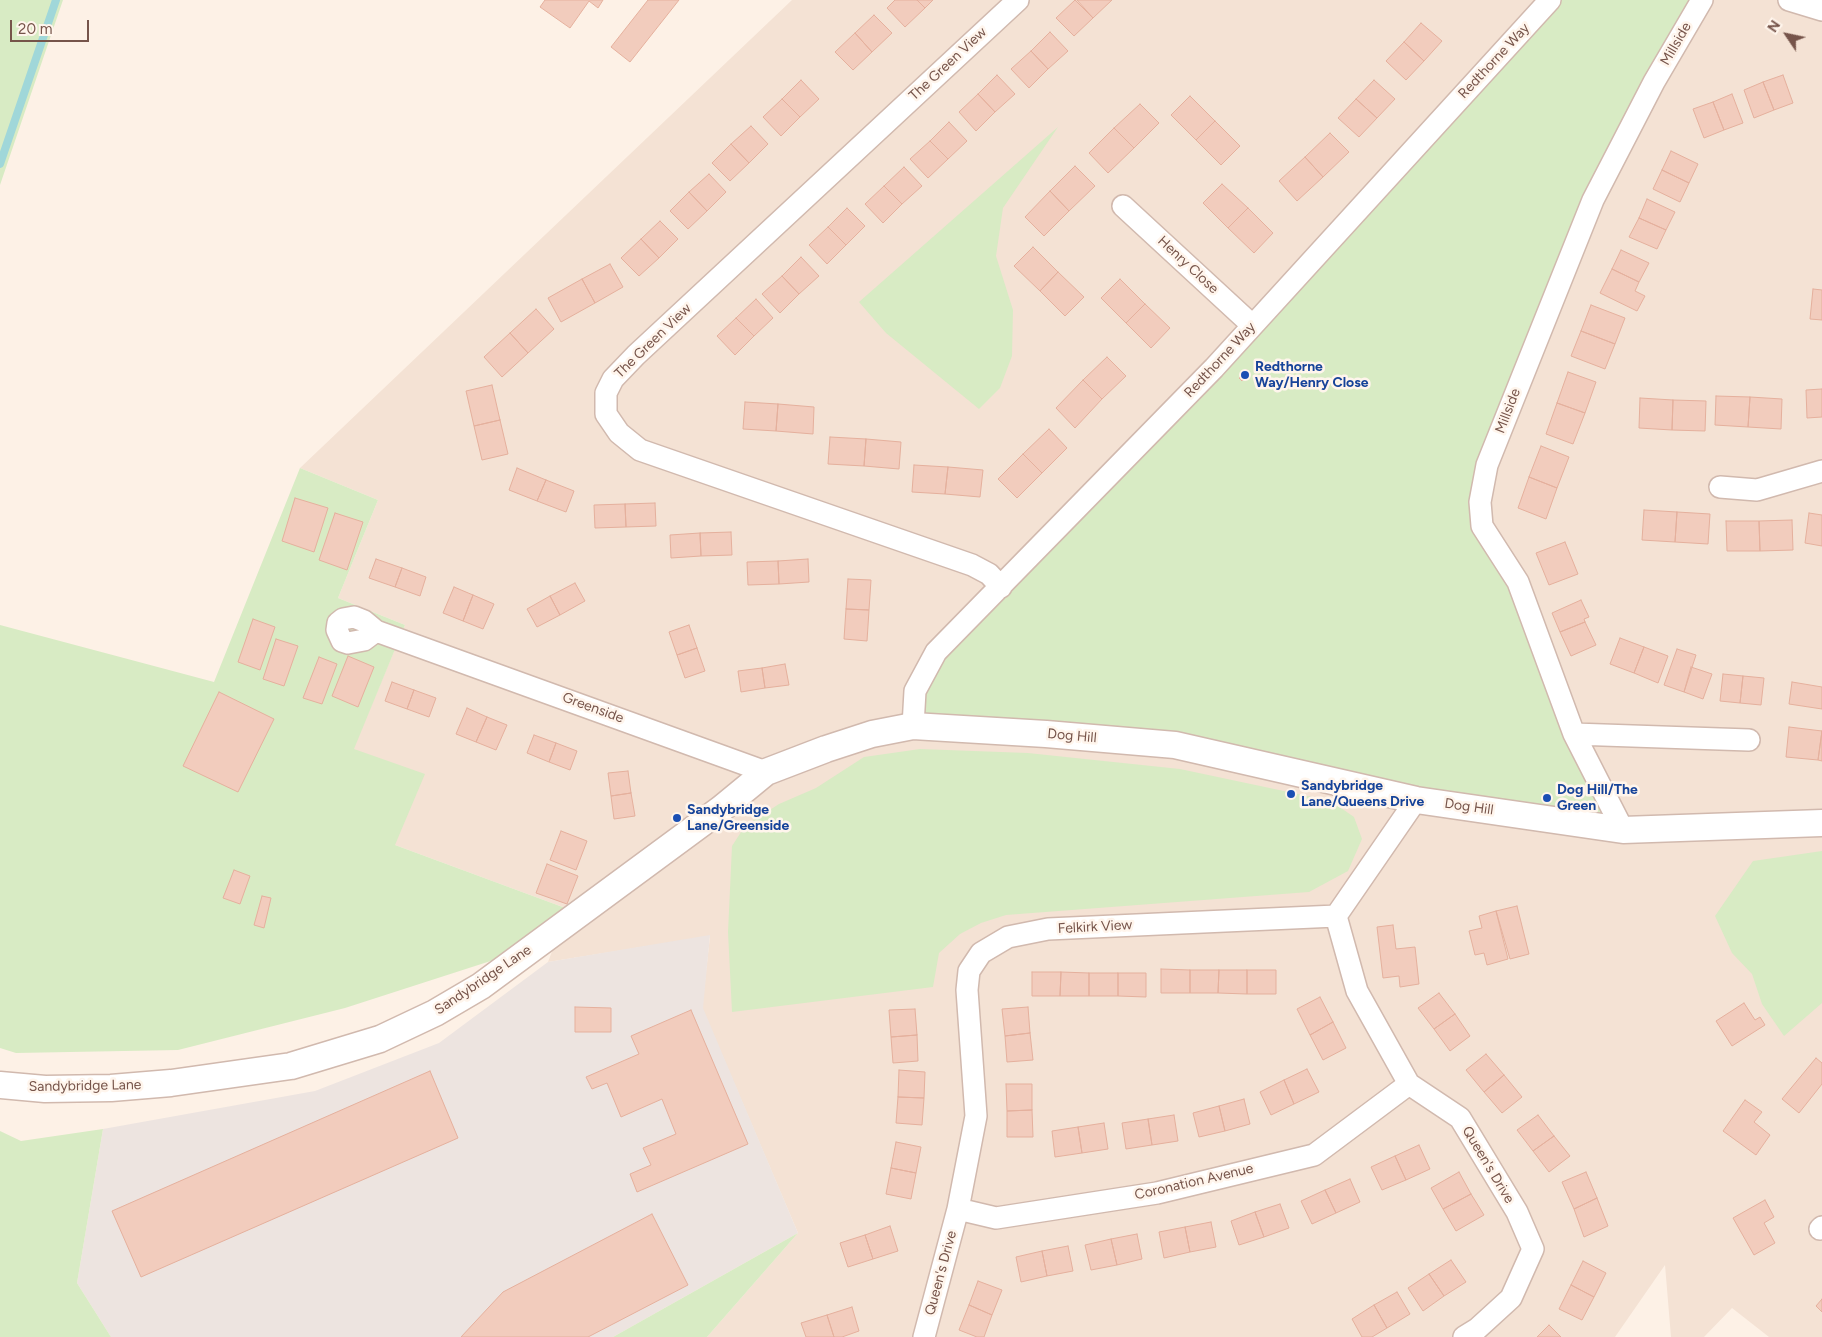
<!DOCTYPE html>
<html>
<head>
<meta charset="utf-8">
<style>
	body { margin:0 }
	#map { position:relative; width:1822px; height:1337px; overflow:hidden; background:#fdf1e6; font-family:Figtree,sans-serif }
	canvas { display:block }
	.north { position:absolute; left:1762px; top:10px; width:50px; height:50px; -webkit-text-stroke:4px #fff5ec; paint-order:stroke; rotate:304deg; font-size:14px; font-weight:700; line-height:20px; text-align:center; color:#76544a }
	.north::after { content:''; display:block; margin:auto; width:18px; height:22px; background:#76544a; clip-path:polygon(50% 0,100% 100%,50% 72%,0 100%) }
	.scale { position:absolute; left:10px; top:20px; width:79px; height:22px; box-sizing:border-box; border:2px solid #76544a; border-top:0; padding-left:6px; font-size:15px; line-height:18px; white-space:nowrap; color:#76544a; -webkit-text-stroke:4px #fff5ec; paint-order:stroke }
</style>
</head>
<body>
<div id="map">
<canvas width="1822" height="1337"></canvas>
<div class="north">N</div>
<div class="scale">20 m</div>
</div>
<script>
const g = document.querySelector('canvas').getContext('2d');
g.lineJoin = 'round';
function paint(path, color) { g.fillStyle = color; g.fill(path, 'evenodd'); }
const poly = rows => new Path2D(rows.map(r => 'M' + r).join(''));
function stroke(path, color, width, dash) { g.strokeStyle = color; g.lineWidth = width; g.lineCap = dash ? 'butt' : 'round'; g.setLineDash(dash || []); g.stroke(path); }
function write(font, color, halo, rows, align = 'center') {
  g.font = font + ' Figtree,sans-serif'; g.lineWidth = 5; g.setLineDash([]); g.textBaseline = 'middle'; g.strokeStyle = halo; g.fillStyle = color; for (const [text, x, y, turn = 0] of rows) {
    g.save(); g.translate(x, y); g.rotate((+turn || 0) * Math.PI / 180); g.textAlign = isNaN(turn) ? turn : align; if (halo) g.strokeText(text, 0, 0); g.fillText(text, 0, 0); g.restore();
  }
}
paint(poly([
	[792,0,1822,0,1822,1337,1769,1337,1732,1308,1704,1337,1671,1337,1665,1265,1615,1337,707,1337,798,1233,702,1008,710,936,548,962,568,909,395,845,353,749,405,625,338,598,378,500,300,468]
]), '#f4e2d4');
paint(poly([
	[710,935,703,1008,798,1233,613,1337,111,1337,77,1283,103,1129,315,1091,439,1043,548,962]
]), '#ede4e0');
paint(poly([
	[0,0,63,0,0,185],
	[1550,0,1702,0,1593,201,1480,502,1623,830,1175,745,913,726,915,691],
	[1058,127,1003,208,996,256,1013,310,1012,356,1000,388,979,409,886,333,859,302],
	[300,468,378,500,338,598,405,625,354,749,425,774,395,845,568,909,503,957,345,1008,178,1050,16,1053,0,1048,0,625,214,682],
	[920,749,1028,753,1180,769,1331,801,1354,817,1362,839,1348,871,1309,892,1006,915,981,923,960,934,939,953,933,987,732,1012,728,932,732,846,745,826,779,804,816,788,864,757],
	[1822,851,1822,1003,1784,1036,1762,1004,1752,974,1732,953,1715,916,1753,861],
	[103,1129,77,1283,111,1337,0,1337,0,1131,21,1141],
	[798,1233,707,1337,613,1337]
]), '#d8ebc4');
stroke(poly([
	[0,164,56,0]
]), '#a0d7d9', 8);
const building = poly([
	[545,0,603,0,598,8,589,1,570,28,540,7,545,0],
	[648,0,679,0,630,62,611,47,648,0],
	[895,0,917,0,925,8,905,27,887,8,895,0],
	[917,0,933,0,925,8,917,0],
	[1075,0,1093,18,1074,36,1056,18,1075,0],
	[1077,0,1112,0,1093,18,1077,0],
	[874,15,892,33,872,52,855,33,874,15],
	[1421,23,1442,41,1424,61,1404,42,1421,23],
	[1050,32,1068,51,1048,69,1031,51,1050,32],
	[855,33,872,52,853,70,835,52,855,33],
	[1404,42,1424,61,1406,80,1386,61,1404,42],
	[1031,51,1048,69,1029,88,1011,69,1031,51],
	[997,75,1015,94,995,112,978,94,997,75],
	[1783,75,1793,103,1774,110,1763,82,1783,75],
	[801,80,819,99,800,117,782,99,801,80],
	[1374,80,1395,99,1377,118,1356,99,1374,80],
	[1763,82,1774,110,1754,118,1744,90,1763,82],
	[978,94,995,112,976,131,959,112,978,94],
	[1732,94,1743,123,1724,130,1713,102,1732,94],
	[1190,96,1215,121,1196,140,1171,115,1190,96],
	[782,99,800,117,781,136,763,117,782,99],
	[1356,99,1377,118,1359,137,1338,118,1356,99],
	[1713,102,1724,130,1704,138,1693,109,1713,102],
	[1140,104,1159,123,1134,148,1114,128,1140,104],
	[1215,121,1240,146,1221,165,1196,140,1215,121],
	[949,122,967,141,948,159,930,141,949,122],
	[751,126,768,144,749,163,731,144,751,126],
	[1114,128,1134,148,1108,173,1089,153,1114,128],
	[1330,133,1349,152,1323,177,1305,157,1330,133],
	[930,141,948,159,928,178,910,159,930,141],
	[731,144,749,163,730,181,712,163,731,144],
	[1671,151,1698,164,1689,183,1662,170,1671,151],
	[1305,157,1323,177,1297,201,1279,181,1305,157],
	[1075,166,1095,186,1069,211,1050,191,1075,166],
	[904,167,922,186,902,204,884,186,904,167],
	[1662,170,1689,183,1680,202,1653,189,1662,170],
	[709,174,726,192,707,211,689,192,709,174],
	[1222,184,1248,208,1228,228,1203,203,1222,184],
	[884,186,902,204,883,223,865,204,884,186],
	[1050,191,1069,211,1044,236,1025,217,1050,191],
	[689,192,707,211,688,229,670,211,689,192],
	[1647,199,1675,212,1666,230,1639,218,1647,199],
	[847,208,865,226,846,245,828,227,847,208],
	[1248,208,1273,233,1254,253,1228,228,1248,208],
	[1639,218,1666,230,1657,249,1629,237,1639,218],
	[660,221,678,239,659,258,641,239,660,221],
	[828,227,846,245,827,264,809,245,828,227],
	[641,239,659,258,639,276,621,258,641,239],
	[1033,247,1058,272,1040,291,1014,266,1033,247],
	[1621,250,1649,263,1639,282,1612,269,1621,250],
	[801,257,819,276,799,294,782,276,801,257],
	[610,264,623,287,595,303,582,279,610,264],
	[1612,269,1639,282,1635,291,1645,296,1637,311,1600,293,1612,269],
	[1058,272,1084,297,1065,316,1040,291,1058,272],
	[782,276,799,294,780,313,762,294,782,276],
	[582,279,595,303,561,322,548,298,582,279],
	[1120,279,1145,304,1126,323,1101,298,1120,279],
	[1813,289,1822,290,1822,320,1810,319,1813,289],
	[756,299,773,318,754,336,736,318,756,299],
	[1145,304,1170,328,1151,348,1126,323,1145,304],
	[1591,305,1625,318,1615,344,1581,331,1591,305],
	[536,309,554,329,528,353,510,333,536,309],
	[736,318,754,336,735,355,717,336,736,318],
	[1581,331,1615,344,1605,369,1571,356,1581,331],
	[510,333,528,353,502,377,484,357,510,333],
	[1107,357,1126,376,1102,399,1083,380,1107,357],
	[1247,370,1250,373,1242,381,1239,378,1247,370],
	[1568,372,1596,382,1585,413,1557,403,1568,372],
	[1083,380,1102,399,1075,428,1056,408,1083,380],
	[492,385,500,420,474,426,466,391,492,385],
	[1822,389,1822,417,1807,418,1806,390,1822,389],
	[1716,396,1750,397,1748,427,1715,425,1716,396],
	[1750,397,1782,399,1781,429,1748,427,1750,397],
	[1640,398,1673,400,1672,430,1639,428,1640,398],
	[1673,400,1706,401,1705,431,1672,430,1673,400],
	[745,402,778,404,776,431,743,429,745,402],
	[1557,403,1585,413,1573,444,1546,434,1557,403],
	[778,404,814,407,813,434,776,431,778,404],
	[500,420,508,454,482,460,474,426,500,420],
	[1049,429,1067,448,1042,473,1023,454,1049,429],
	[830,437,866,439,864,466,828,464,830,437],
	[866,439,901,442,899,469,864,466,866,439],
	[1541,446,1569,457,1557,488,1529,477,1541,446],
	[1023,454,1042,473,1017,498,998,479,1023,454],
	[914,465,948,467,945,494,912,492,914,465],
	[948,467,983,470,980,497,945,494,948,467],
	[517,468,546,480,537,501,509,490,517,468],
	[1529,477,1557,488,1546,519,1518,508,1529,477],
	[546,480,574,491,566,512,537,501,546,480],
	[295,498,328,508,314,552,282,541,295,498],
	[655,503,656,526,626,527,625,504,655,503],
	[625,504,626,527,595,528,594,505,625,504],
	[1644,510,1677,512,1675,542,1642,540,1644,510],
	[1677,512,1710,514,1708,544,1675,542,1677,512],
	[335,513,363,522,347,570,319,560,335,513],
	[1809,513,1822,515,1822,546,1805,543,1809,513],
	[1792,520,1793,550,1760,551,1759,521,1792,520],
	[1726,521,1759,521,1760,551,1727,551,1726,521],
	[731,532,732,555,701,556,700,533,731,532],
	[700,533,701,556,671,558,670,535,700,533],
	[1565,542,1578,574,1549,585,1536,553,1565,542],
	[376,559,402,568,395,587,369,578,376,559],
	[808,559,809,582,779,584,778,561,808,559],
	[778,561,779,584,748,585,747,562,778,561],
	[402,568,426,577,420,596,395,587,402,568],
	[848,579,871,580,869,610,846,609,848,579],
	[575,583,585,601,560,615,550,596,575,583],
	[454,587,473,595,463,621,443,613,454,587],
	[473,595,494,604,483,629,463,621,473,595],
	[550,596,560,615,537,627,527,609,550,596],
	[1581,600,1589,617,1584,619,1585,622,1560,632,1552,613,1581,600],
	[846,609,869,610,867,641,844,639,846,609],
	[253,619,275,627,260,670,238,662,253,619],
	[1585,622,1596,645,1571,656,1560,632,1585,622],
	[689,625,697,648,677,655,669,632,689,625],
	[1620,638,1644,647,1634,673,1610,664,1620,638],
	[276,639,298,646,284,686,263,679,276,639],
	[1644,647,1668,656,1658,683,1634,673,1644,647],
	[697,648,705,671,685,678,677,655,697,648],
	[1677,649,1696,655,1684,692,1664,685,1677,649],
	[348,656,374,667,358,707,332,696,348,656],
	[319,657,337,664,322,704,303,698,319,657],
	[785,664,789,685,765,688,762,668,785,664],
	[1691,667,1712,674,1703,699,1684,692,1691,667],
	[762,668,765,688,741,692,738,671,762,668],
	[1723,674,1743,676,1740,703,1720,701,1723,674],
	[1743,676,1764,678,1761,705,1740,703,1743,676],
	[392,682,414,690,407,709,385,701,392,682],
	[1792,682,1822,687,1822,709,1789,704,1792,682],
	[414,690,436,698,429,717,407,709,414,690],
	[219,692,274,719,238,792,183,766,219,692],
	[467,708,487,717,476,742,456,734,467,708],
	[487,717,507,725,496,750,476,742,487,717],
	[1789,727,1822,731,1818,760,1786,757,1789,727],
	[1822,731,1822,761,1818,760,1822,731],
	[534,735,556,743,549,762,527,753,534,735],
	[556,743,577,751,570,770,549,762,556,743],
	[628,771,631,793,611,796,608,773,628,771],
	[631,793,635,816,614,819,611,796,631,793],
	[561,831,587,841,576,870,550,860,561,831],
	[547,864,578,876,567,904,536,893,547,864],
	[234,870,250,876,240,904,223,898,234,870],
	[262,896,271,898,264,928,254,925,262,896],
	[1517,906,1529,954,1510,959,1496,911,1517,906],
	[1496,911,1508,959,1487,965,1484,953,1475,955,1469,931,1482,928,1479,916,1496,911],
	[1393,925,1396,949,1415,947,1419,984,1400,987,1399,976,1383,978,1377,927,1393,925],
	[1161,969,1190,970,1190,993,1161,993,1161,969],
	[1190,970,1219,970,1218,993,1190,993,1190,970],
	[1219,970,1247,970,1247,994,1218,993,1219,970],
	[1247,970,1276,970,1276,994,1247,994,1247,970],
	[1032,972,1061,972,1060,996,1032,996,1032,972],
	[1061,972,1089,973,1089,996,1060,996,1061,972],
	[1089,973,1118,973,1118,996,1089,996,1089,973],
	[1118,973,1146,973,1146,997,1118,996,1118,973],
	[1439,993,1455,1014,1434,1029,1418,1008,1439,993],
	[1320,997,1333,1022,1310,1035,1297,1009,1320,997],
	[1744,1003,1755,1020,1760,1017,1765,1025,1732,1046,1716,1021,1744,1003],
	[575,1007,611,1008,611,1032,575,1032,575,1007],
	[1028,1007,1030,1033,1005,1036,1002,1009,1028,1007],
	[915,1009,917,1035,891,1037,889,1010,915,1009],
	[691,1010,748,1144,637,1192,630,1174,651,1165,643,1148,676,1134,662,1099,621,1117,607,1083,592,1089,586,1077,639,1054,631,1036,691,1010],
	[1455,1014,1470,1036,1450,1051,1434,1029,1455,1014],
	[1333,1022,1346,1048,1323,1060,1310,1035,1333,1022],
	[1030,1033,1033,1060,1007,1062,1005,1036,1030,1033],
	[917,1035,918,1061,893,1063,891,1037,917,1035],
	[1486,1054,1504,1075,1484,1092,1466,1070,1486,1054],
	[1816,1058,1822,1063,1822,1084,1799,1113,1782,1099,1816,1058],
	[1307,1069,1319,1092,1294,1104,1284,1080,1307,1069],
	[899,1070,925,1072,924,1098,898,1097,899,1070],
	[430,1071,458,1138,141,1277,112,1211,430,1071],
	[1504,1075,1522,1097,1502,1113,1484,1092,1504,1075],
	[1284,1080,1294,1104,1271,1115,1260,1092,1284,1080],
	[1006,1084,1032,1084,1032,1110,1007,1111,1006,1084],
	[898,1097,924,1098,922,1125,896,1123,898,1097],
	[1244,1099,1250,1124,1225,1131,1219,1106,1244,1099],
	[1745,1100,1762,1112,1754,1122,1770,1135,1756,1155,1723,1131,1745,1100],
	[1219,1106,1225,1131,1199,1137,1193,1113,1219,1106],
	[1032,1110,1033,1137,1007,1137,1007,1111,1032,1110],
	[1174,1115,1178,1141,1152,1145,1148,1119,1174,1115],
	[1538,1115,1554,1136,1533,1151,1517,1130,1538,1115],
	[1148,1119,1152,1145,1126,1149,1122,1123,1148,1119],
	[1104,1123,1108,1149,1082,1153,1078,1127,1104,1123],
	[1078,1127,1082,1153,1055,1157,1052,1131,1078,1127],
	[1554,1136,1570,1156,1549,1172,1533,1151,1554,1136],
	[896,1142,921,1147,916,1173,891,1168,896,1142],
	[1419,1145,1430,1169,1406,1180,1395,1156,1419,1145],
	[1395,1156,1406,1180,1382,1190,1371,1167,1395,1156],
	[891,1168,916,1173,911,1199,886,1194,891,1168],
	[1459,1172,1471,1194,1443,1209,1431,1188,1459,1172],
	[1586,1172,1597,1198,1574,1209,1562,1182,1586,1172],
	[1350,1179,1360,1202,1336,1213,1325,1190,1350,1179],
	[1325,1190,1336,1213,1312,1224,1301,1201,1325,1190],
	[1471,1194,1484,1215,1456,1231,1443,1209,1471,1194],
	[1597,1198,1608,1226,1584,1237,1574,1209,1597,1198],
	[1765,1200,1774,1217,1764,1223,1775,1243,1754,1255,1733,1218,1765,1200],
	[1280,1204,1289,1228,1264,1237,1255,1212,1280,1204],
	[1255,1212,1264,1237,1239,1245,1231,1221,1255,1212],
	[652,1214,688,1285,588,1337,461,1337,503,1292,652,1214],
	[1211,1222,1216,1247,1190,1252,1185,1227,1211,1222],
	[890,1226,898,1251,873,1259,865,1235,890,1226],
	[1185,1227,1190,1252,1164,1258,1159,1232,1185,1227],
	[1137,1234,1142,1259,1117,1265,1111,1239,1137,1234],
	[865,1235,873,1259,848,1267,840,1243,865,1235],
	[1111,1239,1117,1265,1091,1270,1085,1245,1111,1239],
	[1068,1246,1073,1271,1047,1276,1042,1251,1068,1246],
	[1042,1251,1047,1276,1021,1282,1016,1257,1042,1251],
	[1451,1260,1466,1282,1444,1296,1429,1274,1451,1260],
	[1583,1261,1606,1273,1594,1297,1571,1285,1583,1261],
	[1429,1274,1444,1296,1423,1311,1408,1288,1429,1274],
	[978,1281,1002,1290,992,1315,969,1305,978,1281],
	[1571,1285,1594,1297,1582,1320,1559,1309,1571,1285],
	[1397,1292,1410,1314,1387,1328,1374,1305,1397,1292],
	[1822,1299,1822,1312,1816,1306,1822,1299],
	[969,1305,992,1315,984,1337,977,1337,959,1330,969,1305],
	[1374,1305,1387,1328,1372,1337,1362,1337,1352,1319,1374,1305],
	[852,1307,859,1331,842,1337,834,1337,827,1315,852,1307],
	[827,1315,834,1337,806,1337,801,1323,827,1315],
	[1549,1325,1561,1337,1537,1337,1549,1325]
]);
paint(building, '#f2ccbd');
stroke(building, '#e5b09d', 1);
const minor = poly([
	[1789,0,1822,10],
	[1123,206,1252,325],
	[1720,487,1757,490,1822,471],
	[1001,587,989,574,972,565,640,450,619,433,606,414,606,393,613,379,636,355,1018,0],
	[376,631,364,640,348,643,342,641,337,630,338,623,343,619,354,617,364,621,376,631,766,772],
	[913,726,915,691,936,652,1214,368,1550,0],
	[1574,734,1749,740],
	[1623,830,1574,734,1518,582,1482,526,1480,502,1487,465,1593,200,1654,82,1702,0],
	[1336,916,1357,991,1409,1084,1460,1118,1517,1212,1533,1249,1511,1298,1477,1329,1464,1337],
	[958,1209,996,1218,1157,1193,1314,1155,1409,1084],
	[1820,1229,1822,1227],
	[924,1337,958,1209,976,1116,967,990,969,971,981,953,1008,937,1048,929,1336,916,1416,800]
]);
const tertiary = poly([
	[0,1085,45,1089,111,1088,171,1083,291,1066,380,1039,435,1013,481,986,721,809,766,772,826,749,872,734,913,726,1046,734,1175,745,1416,800,1623,830,1822,823]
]);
stroke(minor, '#d1b9ae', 24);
stroke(tertiary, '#d1b9ae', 29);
stroke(minor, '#fff', 21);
stroke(tertiary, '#fff', 26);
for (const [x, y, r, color] of [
	[1245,375,5,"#1a4fb4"],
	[1291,794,5,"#1a4fb4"],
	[1547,798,5,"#1a4fb4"],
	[677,818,5,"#1a4fb4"]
]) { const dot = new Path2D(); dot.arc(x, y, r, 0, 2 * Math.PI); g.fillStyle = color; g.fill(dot); stroke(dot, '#fff5ec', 2); }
write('14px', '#76544a', '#fff5ec', [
	["Millside",1676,44,-60],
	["Redthorne Way",1494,61,-47],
	["The Green View",948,64,-43],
	["Henry Close",1188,265,43],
	["The Green View",653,341,-44],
	["Redthorne Way",1220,360,-47],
	["Millside",1508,411,-69],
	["Greenside",593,708,20],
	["Dog Hill",1072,736,5],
	["Dog Hill",1469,807,8],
	["Felkirk View",1095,927,-3],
	["Sandybridge Lane",483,980,-34],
	["Sandybridge Lane",85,1086,-1],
	["Queen's Drive",1488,1165,59],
	["Coronation Avenue",1194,1182,-13],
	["Queen's Drive",941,1273,-75]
]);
write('bold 14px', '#164399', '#fff5ec', [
	["Redthorne",1255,367],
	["Way/Henry Close",1255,383],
	["Sandybridge",1301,786],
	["Lane/Queens Drive",1301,802],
	["Dog Hill/The",1557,790],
	["Green",1557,806],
	["Sandybridge",687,810],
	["Lane/Greenside",687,826]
], 'left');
</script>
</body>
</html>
